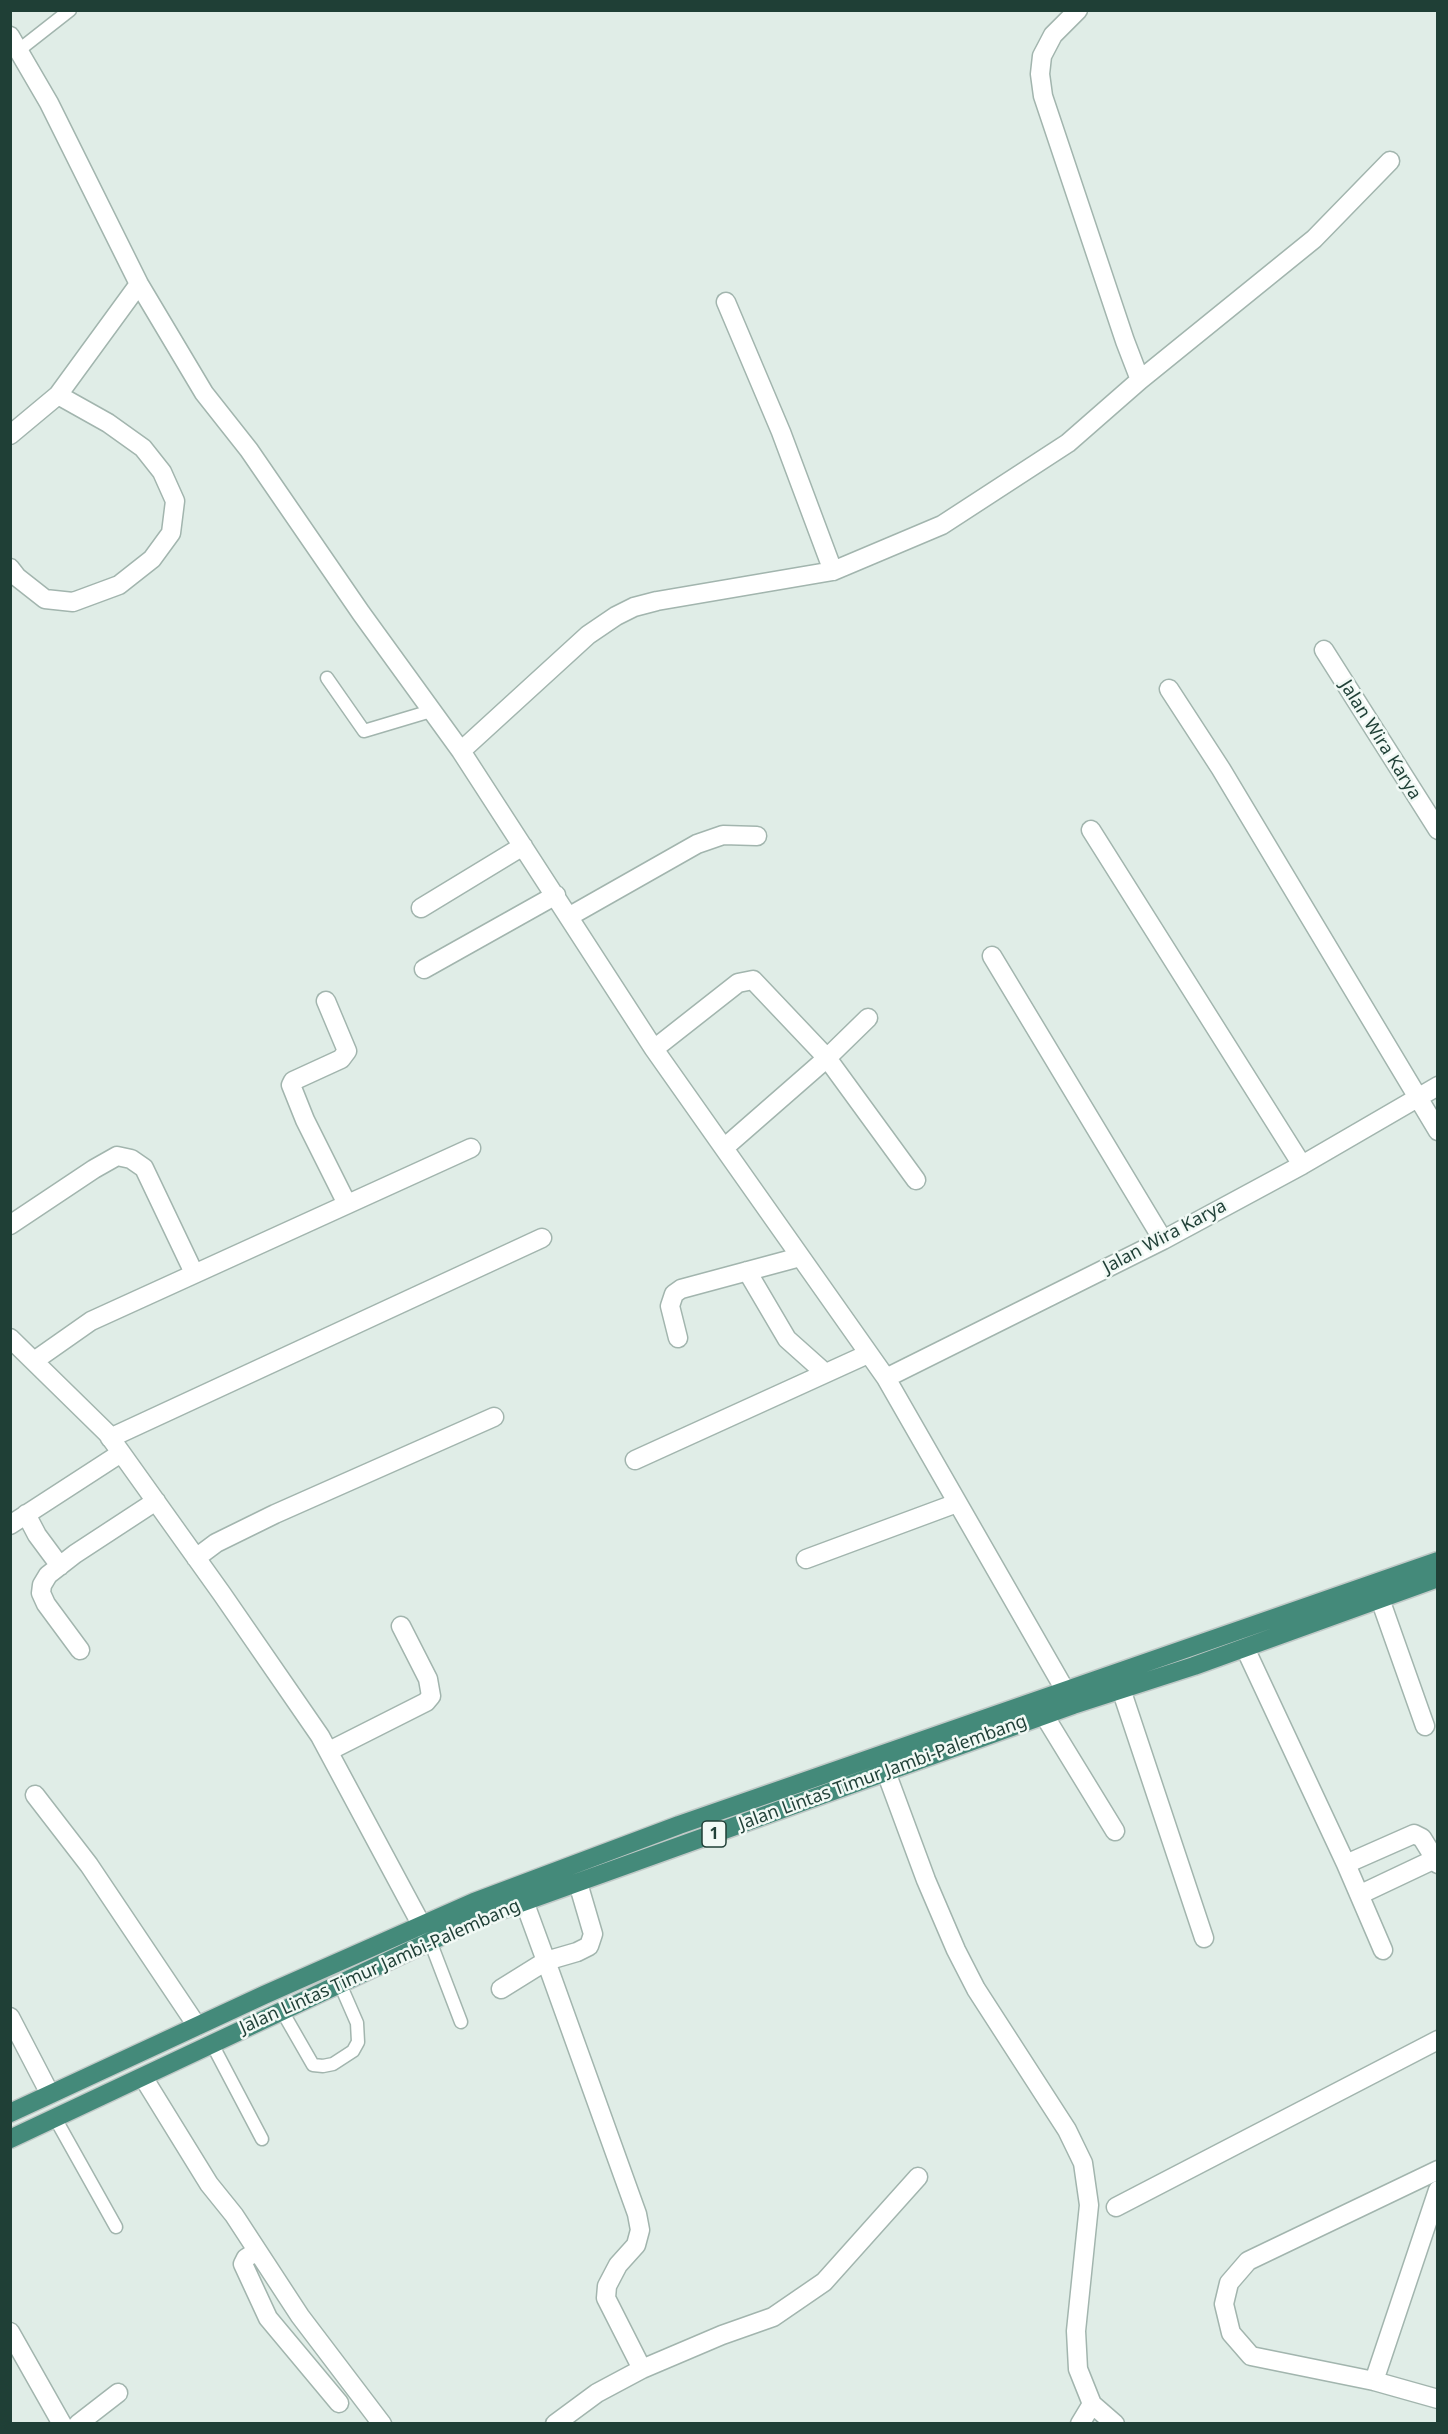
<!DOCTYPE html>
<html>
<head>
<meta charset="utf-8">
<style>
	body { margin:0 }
	#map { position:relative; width:1448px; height:2434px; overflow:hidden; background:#e0ede7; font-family:"Noto Sans",sans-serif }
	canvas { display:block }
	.frame { position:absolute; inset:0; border:12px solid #1f3f36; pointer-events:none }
</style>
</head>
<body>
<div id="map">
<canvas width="1448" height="2434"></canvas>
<div class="frame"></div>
</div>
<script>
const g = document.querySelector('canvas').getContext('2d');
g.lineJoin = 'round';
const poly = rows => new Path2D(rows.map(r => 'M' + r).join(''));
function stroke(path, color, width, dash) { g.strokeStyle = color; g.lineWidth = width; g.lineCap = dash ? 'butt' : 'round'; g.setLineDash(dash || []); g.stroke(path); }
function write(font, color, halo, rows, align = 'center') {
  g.font = font + ' "Noto Sans",sans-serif'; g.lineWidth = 5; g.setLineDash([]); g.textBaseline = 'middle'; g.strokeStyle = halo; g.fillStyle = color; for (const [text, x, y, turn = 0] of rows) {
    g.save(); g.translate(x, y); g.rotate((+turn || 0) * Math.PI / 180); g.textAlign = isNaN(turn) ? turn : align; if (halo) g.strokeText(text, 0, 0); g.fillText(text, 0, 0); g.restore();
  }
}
const service = poly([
	[19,50,70,10],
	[327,678,364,731,431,711],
	[430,1941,461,2022],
	[282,2011,313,2065,323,2066,333,2064,353,2051,358,2042,357,2023,340,1984],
	[212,2044,262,2139],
	[55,2118,116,2227]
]);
const minor = poly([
	[10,36,49,103,139,284,204,393,249,450,361,613,461,751,654,1049,886,1378,1073,1704],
	[726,302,781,432,833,571],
	[1140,380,1314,239,1390,161],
	[10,435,58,395,139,284],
	[10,568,17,577,45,599,73,602,119,585,152,559,171,533,175,501,162,472,143,448,108,423,58,395],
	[1324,650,1438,830],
	[1169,689,1221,769,1438,1131],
	[461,751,588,635,616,616,634,607,657,601,833,571,942,525,1068,443,1140,380,1125,341,1043,96,1040,74,1042,56,1053,35,1078,10],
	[1091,830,1302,1165],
	[421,908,523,846],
	[570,916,697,844,723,835,757,836],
	[992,956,1163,1240],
	[424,969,556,895],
	[326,1001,347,1051,341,1059,293,1081,291,1085,305,1120,347,1204],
	[654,1049,738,983,753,980,827,1058,916,1180],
	[724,1148,827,1058,868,1018],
	[10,1225,94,1169,117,1156,131,1159,144,1168,194,1273],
	[747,1271,787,1339,824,1372],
	[10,1338,107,1433,222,1594,320,1736,429,1939],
	[678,1338,670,1306,674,1294,681,1289,800,1257],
	[34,1361,91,1321,471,1148],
	[886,1378,1163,1240,1302,1165,1438,1086],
	[110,1438,542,1238],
	[635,1460,868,1354],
	[26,1514,37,1535,60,1566],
	[10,1525,121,1453],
	[196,1558,216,1543,275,1514,494,1417],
	[806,1559,957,1503],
	[1380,1599,1425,1726],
	[1245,1648,1346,1864,1414,1834,1422,1838,1438,1864],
	[80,1650,46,1604,41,1593,42,1585,48,1575,75,1554,156,1501],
	[1121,1689,1204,1938],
	[1044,1715,1115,1831],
	[329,1751,426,1702,431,1696,428,1679,401,1626],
	[886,1772,926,1880,956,1950,976,1989,1067,2130,1083,2163,1089,2205,1076,2331,1078,2369,1092,2404,1115,2424],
	[35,1795,89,1865,197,2026],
	[1346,1864,1383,1950],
	[1361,1894,1435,1859],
	[524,1901,546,1961,577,1952,589,1946,593,1934,578,1883],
	[501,1989,546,1961,637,2214,640,2230,636,2245,618,2265,607,2286,606,2298,642,2369],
	[10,2017,50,2094],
	[143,2077,209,2184,234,2215,300,2316,382,2424],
	[1438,2170,1248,2261,1229,2283,1224,2304,1231,2333,1251,2356,1374,2381,1438,2399],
	[1116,2207,1438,2040],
	[257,2251,246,2258,243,2264,268,2318,339,2403],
	[10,2332,62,2424],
	[1374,2381,1438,2190],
	[78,2424,118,2393],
	[555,2424,597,2393,642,2369,722,2335,773,2317,824,2282,918,2177],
	[1080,2424,1092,2404]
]);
const trunk = poly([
	[10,2113,264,1995,474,1902,679,1825,1438,1561],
	[10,2139,484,1916,1073,1705,1194,1666,1438,1578]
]);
stroke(service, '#a2b5ae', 15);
stroke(minor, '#a2b5ae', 21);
stroke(trunk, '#c0c9c7', 21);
stroke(service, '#fff', 12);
stroke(minor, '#fff', 18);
stroke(trunk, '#448a7a', 18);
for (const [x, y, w] of [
	[714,1834,24]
]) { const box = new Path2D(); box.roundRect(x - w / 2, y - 13, w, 26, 4.5); g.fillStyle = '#f1f9f5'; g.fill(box); stroke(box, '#1f3f36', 1.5); }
write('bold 16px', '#1f3f36', null, [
	["1",714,1834]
]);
write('18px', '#1f3f36', '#f1f9f5', [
	["Jalan Wira Karya",1380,740,58],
	["Jalan Wira Karya",1165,1237,-28],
	["Jalan Lintas Timur Jambi-Palembang",883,1773,-20],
	["Jalan Lintas Timur Jambi-Palembang",380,1967,-24]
]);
</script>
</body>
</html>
